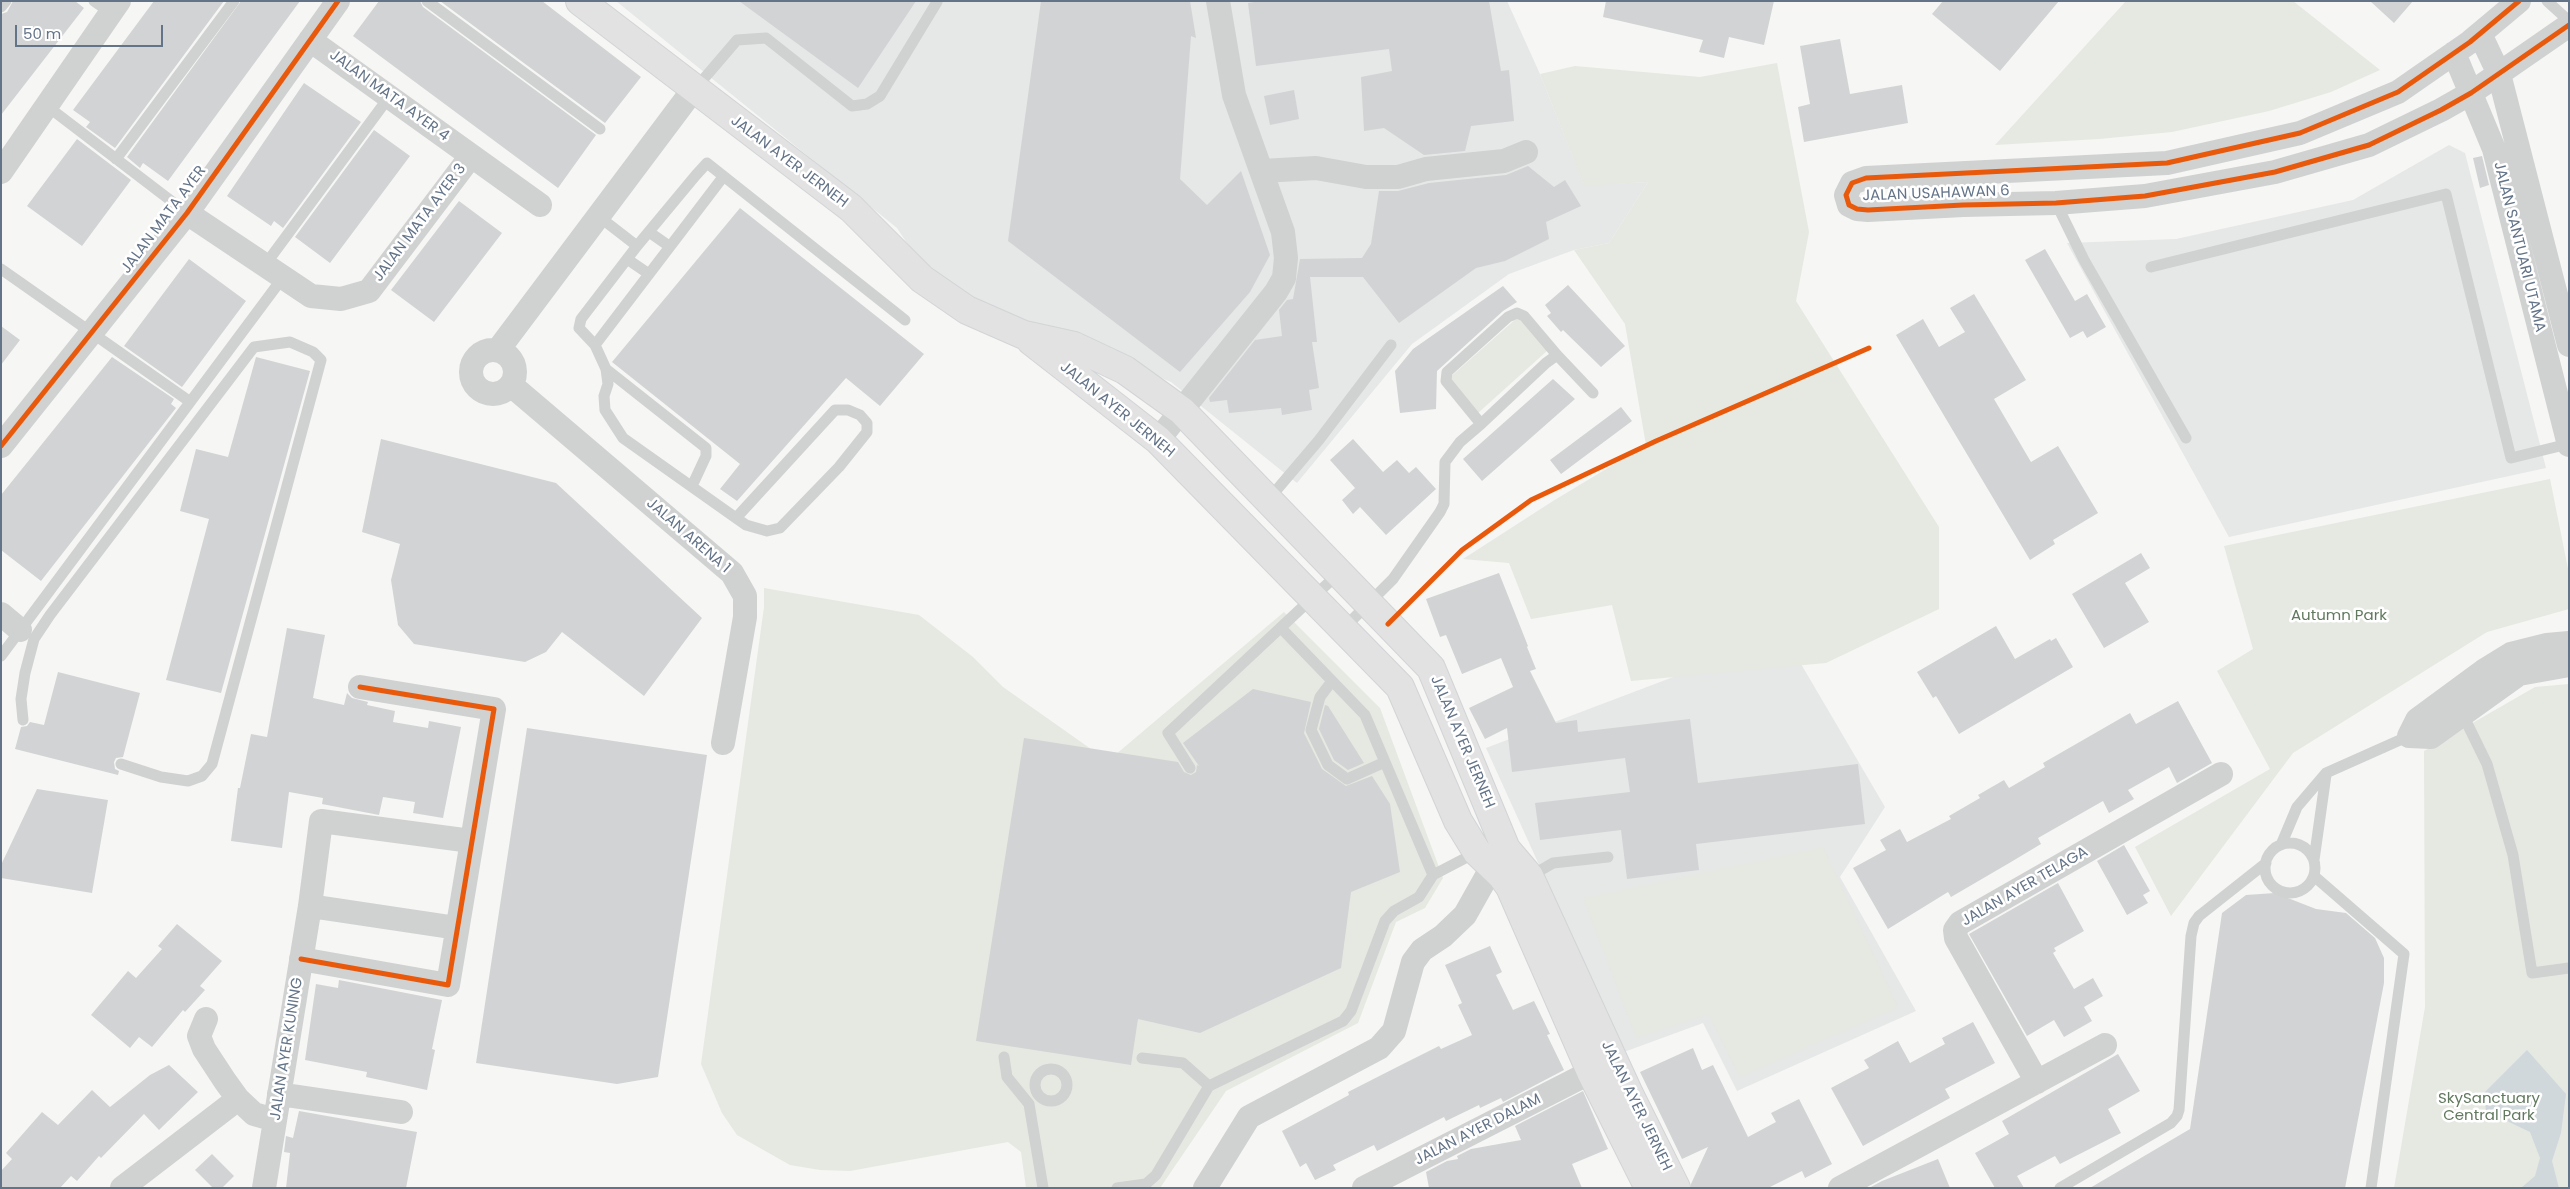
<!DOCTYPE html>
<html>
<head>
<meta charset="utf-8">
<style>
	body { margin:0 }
	#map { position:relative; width:2570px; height:1189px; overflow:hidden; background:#f6f6f4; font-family:Poppins,sans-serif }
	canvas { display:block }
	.frame { position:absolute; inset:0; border:2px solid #637388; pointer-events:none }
	.scale { position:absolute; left:15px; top:25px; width:148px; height:22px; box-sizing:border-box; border:2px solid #637388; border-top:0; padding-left:6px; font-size:15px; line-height:18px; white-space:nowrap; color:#637388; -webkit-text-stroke:4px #fff; paint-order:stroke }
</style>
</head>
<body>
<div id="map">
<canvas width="2570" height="1189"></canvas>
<div class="frame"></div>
<div class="scale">50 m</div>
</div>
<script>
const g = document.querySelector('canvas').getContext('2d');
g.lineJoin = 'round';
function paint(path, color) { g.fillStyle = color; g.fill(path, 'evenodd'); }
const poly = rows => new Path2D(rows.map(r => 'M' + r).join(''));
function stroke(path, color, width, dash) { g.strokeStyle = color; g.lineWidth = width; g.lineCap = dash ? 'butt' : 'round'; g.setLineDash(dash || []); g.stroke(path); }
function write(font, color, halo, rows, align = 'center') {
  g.font = font + ' Poppins,sans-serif'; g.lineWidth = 5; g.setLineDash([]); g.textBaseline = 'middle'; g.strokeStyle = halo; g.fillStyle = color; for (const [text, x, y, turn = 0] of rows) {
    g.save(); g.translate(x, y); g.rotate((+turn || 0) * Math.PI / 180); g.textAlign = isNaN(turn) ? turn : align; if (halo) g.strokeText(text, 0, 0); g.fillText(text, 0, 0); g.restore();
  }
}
paint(poly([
	[616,1,1507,1,1540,74,1584,185,1648,182,1609,243,1574,250,1509,274,1412,344,1297,483,1171,382,1042,329,990,313,928,275,897,228],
	[2449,145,2465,153,2546,468,2229,537,2067,243,2176,239,2353,200],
	[1784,635,1885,807,1840,877,1916,1011,1737,1091,1703,1023,1624,1052,1486,748]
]), '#e6e7e7');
paint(poly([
	[2126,1,2293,1,2380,70,2331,92,2269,111,2172,132,2099,139,1995,145],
	[1777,63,1809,232,1796,301,1939,527,1939,609,1826,663,1631,681,1612,605,1531,619,1509,563,1463,559,1553,501,1646,445,1625,324,1574,250,1609,243,1648,182,1584,186,1540,74,1575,66,1700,77],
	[1518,317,1548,350,1478,413,1448,379],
	[2550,479,2569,574,2569,609,2487,632,2293,753,2171,916,2135,847,2270,769,2217,671,2253,649,2224,546],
	[764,588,919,615,973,657,1003,687,1108,761,1284,612,1380,708,1443,878,1425,908,1396,922,1358,1023,1226,1091,1160,1188,1026,1188,1021,1152,1008,1142,850,1171,820,1170,790,1165,737,1135,722,1113,701,1064,764,607],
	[2569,684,2569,1188,2394,1188,2425,1007,2424,751,2535,687],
	[1823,847,1898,1007,1740,1077,1708,1014,1636,1038,1583,898]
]), '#e5e9e2');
paint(poly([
	[2527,1050,2566,1094,2561,1133,2552,1161,2559,1188,2521,1188,2535,1176,2540,1158,2530,1132,2486,1111,2484,1093]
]), '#d0d8dc');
paint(poly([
	[13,1,75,1,84,8,1,115,1,14,7,12],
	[154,1,224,1,115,148,86,127,90,122,73,110],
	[241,1,300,1,168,181,143,163,140,168,127,157],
	[379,1,420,1,423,7,596,135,558,188,353,36],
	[440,1,542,1,641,77,605,123],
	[739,1,916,1,858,88],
	[1041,1,1190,1,1196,38,1191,36,1180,179,1207,205,1241,171,1270,255,1250,292,1180,372,1008,241],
	[1260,1,1489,1,1501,71,1509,70,1514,121,1471,126,1465,151,1424,155,1384,128,1364,131,1361,77,1392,71,1389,49,1256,66,1248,3],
	[1606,1,1774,1,1764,45,1729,37,1724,58,1699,52,1703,40,1603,17],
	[1943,1,2059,1,2000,71,1932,14],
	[2370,1,2413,1,2394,23],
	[1840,39,1850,94,1902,85,1908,123,1804,142,1798,107,1810,104,1800,46],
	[304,83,361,122,283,228,274,221,271,226,227,196],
	[1294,90,1299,119,1270,125,1264,96],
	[374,130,410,156,330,263,295,237],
	[77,139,131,180,82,246,27,206],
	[2482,156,2489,185,2480,188,2473,158],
	[1528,166,1554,187,1565,180,1581,206,1546,222,1549,239,1505,261,1476,268,1399,323,1363,277,1310,277,1317,342,1312,342,1319,388,1309,390,1312,410,1282,415,1281,408,1229,413,1227,400,1210,402,1209,398,1255,340,1282,336,1279,310,1287,300,1293,299,1300,259,1362,258,1371,244,1379,191,1398,191,1429,183,1506,175],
	[459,201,502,233,434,322,391,290],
	[740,208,924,354,880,406,846,378,737,501,720,489,740,464,612,362],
	[2045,249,2075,301,2087,294,2106,327,2087,338,2083,331,2070,338,2025,260],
	[189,259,246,301,182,387,124,346],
	[1568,285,1625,346,1601,367,1563,330,1561,332,1547,316,1551,313,1545,305],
	[1503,286,1517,302,1503,311,1437,371,1436,409,1400,413,1395,371,1413,349],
	[1974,294,2026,380,1994,399,2031,462,2058,446,2098,513,2053,540,2055,544,2030,560,1896,335,1923,319,1939,347,1965,332,1950,308],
	[1,326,20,340,1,365],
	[112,357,174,399,171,404,176,408,41,581,1,550,1,495],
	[256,357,310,371,221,693,166,680,209,519,180,511,196,449,228,457],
	[1553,379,1575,399,1482,481,1463,459],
	[1621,407,1632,421,1561,474,1550,460],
	[381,439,556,483,702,618,644,696,562,632,546,652,525,662,414,644,398,625,391,580,400,544,362,532],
	[1353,439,1383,472,1397,460,1409,473,1416,467,1436,489,1386,535,1360,507,1353,514,1342,500,1355,488,1330,460],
	[2141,553,2150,568,2125,583,2149,622,2104,648,2072,594],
	[1499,573,1528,646,1527,647,1536,669,1530,671,1556,723,1577,720,1578,732,1690,719,1698,783,1858,764,1865,824,1696,844,1699,870,1627,879,1621,830,1540,840,1535,803,1630,792,1625,758,1512,772,1507,728,1485,739,1469,708,1513,687,1501,658,1462,674,1446,635,1440,637,1426,599],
	[1996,626,2015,659,2050,639,2051,641,2056,638,2073,667,1959,734,1936,696,1933,698,1917,672],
	[287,628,325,635,313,698,344,705,347,693,352,698,368,702,367,705,395,711,393,722,428,728,429,721,461,727,443,818,413,813,415,802,383,797,379,815,322,804,323,798,289,792,282,848,231,841,238,788,240,788,251,734,267,737],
	[58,672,140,693,123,757,116,758,114,762,115,769,119,771,118,775,15,749,21,727,27,726,30,722,44,725],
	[1253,689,1311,702,1304,733,1322,769,1346,786,1372,776,1390,804,1400,872,1351,892,1341,968,1200,1033,1138,1019,1131,1065,976,1041,1024,738,1178,762,1184,772,1191,775,1196,772,1197,765,1199,766,1183,743],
	[2178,701,2212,763,2177,783,2169,767,2128,790,2134,799,2109,813,2103,801,2038,838,2041,844,2011,862,1951,897,1948,892,1888,929,1853,868,1886,850,1880,840,1900,829,1907,842,1951,819,1949,816,1980,798,1978,795,2004,780,2009,788,2045,767,2043,763,2130,713,2136,724],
	[1325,705,1328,706,1364,763,1348,770,1334,760,1319,729],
	[527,728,707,755,658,1077,617,1084,476,1063],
	[37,789,108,800,92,893,1,878,1,865],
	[2124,845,2150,891,2143,895,2148,903,2127,915,2097,861],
	[2058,883,2084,931,2054,948,2056,951,2053,953,2074,989,2093,978,2103,996,2084,1007,2092,1021,2064,1037,2054,1020,2027,1036,1969,934],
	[2275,893,2316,909,2346,913,2375,938,2384,958,2384,983,2345,1188,2090,1188,2190,1129,2222,913,2246,895],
	[177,924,222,961,200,986,205,990,185,1012,183,1010,152,1047,139,1037,130,1048,91,1015,128,971,136,978,162,949,158,946],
	[1490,946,1502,972,1496,975,1513,1010,1534,1001,1550,1034,1547,1035,1564,1070,1503,1102,1501,1098,1480,1108,1479,1105,1446,1121,1444,1117,1377,1151,1374,1145,1333,1165,1336,1170,1315,1180,1306,1163,1300,1167,1282,1131,1349,1095,1348,1092,1403,1064,1439,1046,1441,1049,1472,1035,1458,1005,1462,1003,1445,965],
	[339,980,442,1000,432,1049,435,1050,427,1090,366,1077,367,1072,305,1060,316,984,338,988],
	[1973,1022,1995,1063,1945,1089,1950,1098,1863,1146,1831,1088,1869,1068,1864,1060,1898,1041,1910,1063,1945,1044,1942,1038],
	[1693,1048,1702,1070,1713,1065,1748,1137,1776,1122,1771,1113,1799,1099,1832,1164,1805,1178,1802,1171,1768,1188,1691,1188,1691,1184,1708,1147,1682,1159,1640,1072],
	[2118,1054,2140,1091,2108,1109,2121,1133,2060,1164,2055,1156,2017,1176,2024,1188,1995,1188,1975,1153,2009,1134,2002,1121],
	[169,1065,198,1092,159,1130,144,1114,101,1158,99,1156,77,1181,71,1176,60,1188,1,1188,1,1171,12,1159,6,1153,42,1112,58,1125,92,1090,110,1107,150,1075],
	[1583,1091,1608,1149,1572,1164,1582,1188,1429,1188,1426,1172,1447,1161,1458,1159,1457,1156,1471,1149,1521,1140,1515,1126],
	[299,1111,417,1132,406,1188,286,1188,290,1153,284,1152,286,1136,293,1138],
	[212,1154,234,1176,222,1188,213,1188,195,1170],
	[1938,1159,1950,1188,1869,1188,1882,1181]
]), '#d2d3d4');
const secondary = poly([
	[580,1,851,208,922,279,967,310,1024,335,1074,346,1125,370,1182,411,1431,668,1506,849,1529,876,1629,1094,1676,1188],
	[1031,341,1158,440,1400,687,1458,821,1477,852,1502,876,1510,887,1591,1072,1649,1188]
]);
stroke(secondary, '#d2d4d5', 30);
stroke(poly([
	[94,1,111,13],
	[427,1,600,129],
	[2547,1,2569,21],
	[1,7,6,1],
	[695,89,737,40,766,38,852,106,867,104,880,96,937,2],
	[47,106,187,213],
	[116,159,234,1],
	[2056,203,2084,260,2186,438],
	[597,215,637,246],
	[649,232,669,246],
	[627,259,649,274],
	[265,265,389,97],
	[2151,267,2446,194,2511,458,2568,444],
	[1,269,189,401],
	[595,345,723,177],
	[1557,355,1593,393],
	[606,369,706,448,706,456,692,486],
	[1268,500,1319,440,1391,345],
	[736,518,835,410,848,410,860,415,867,423,867,432,839,467,780,528,767,531,746,525,736,518,623,438,605,410,604,396,608,384,606,369,595,345,579,328,581,319,637,246,696,175,707,163,905,320],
	[1281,628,1365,715,1433,875],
	[1344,628,1393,579,1440,512,1444,504,1445,462,1460,442,1481,424,1546,363,1557,355,1524,316,1517,313,1508,317,1447,372,1446,381,1481,424],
	[1,656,284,276],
	[1332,681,1320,697,1311,730,1328,765,1347,779,1385,762],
	[2461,711,2487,764,2513,855,2532,973,2569,968],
	[23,720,21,699,25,673,34,639,50,615,254,347,290,342,313,352,321,360,212,764,202,776,188,781,161,777,121,764],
	[1190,768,1168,733,1339,573],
	'2265 868a25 25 0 1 1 50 0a25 25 0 1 1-50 0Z',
	[2281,845,2297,807,2326,773,2409,736],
	[2314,860,2326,775],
	[2314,876,2404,954,2371,1188],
	[1529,877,1553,863,1608,857],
	[1004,1057,1007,1077,1029,1104,1043,1188],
	[1142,1058,1183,1063,1209,1086],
	'1035 1085a16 16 0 1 1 32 0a16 16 0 1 1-32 0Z',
	[1117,1188,1146,1184,1156,1175,1209,1086,1343,1021,1351,1011,1385,921,1394,911,1419,897,1433,875,1477,852],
	[2060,1188,2171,1123,2177,1116,2179,1110,2191,936,2194,923,2199,916,2266,863]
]), '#d0d1d1', 11);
stroke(poly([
	[2519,1,2470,42,2398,92,2300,133,2167,163,1866,178,1852,183,1846,195,1849,205,1857,209,1868,210,1963,205,2056,203,2145,196,2275,172,2369,145,2441,110,2471,93,2569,25],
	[2480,34,2499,74,2569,345],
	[310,40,540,205],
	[2454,53,2494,149,2569,445],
	[1262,171,1316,168,1366,177,1398,177,1426,169,1504,161,1526,152],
	[1,172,119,1],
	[187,213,311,296,341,299,369,291,471,156],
	[498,350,693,90],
	'471 372a22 22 0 1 1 44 0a22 22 0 1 1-44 0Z',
	[511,385,732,573,745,596,745,617,723,743],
	[1158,440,1276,292,1284,278,1286,258,1283,232,1234,95,1218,1],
	[1,446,187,213,338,1],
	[1,614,20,630],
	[2569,643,2547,645,2511,654,2485,670,2417,720,2409,736,2431,737,2519,674,2569,665],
	[310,906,457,928],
	[301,959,448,985,494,709,360,687],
	[206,1019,199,1036,204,1049,225,1081,238,1099,254,1114,275,1120],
	[2037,1082,1956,938,1955,930,1960,923,2221,774],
	[279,1094,401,1112],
	[122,1188,238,1099],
	[264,1188,310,906,321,821,471,841],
	[1205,1188,1249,1117,1379,1048,1394,1031,1413,962,1422,950,1443,936,1465,915,1492,867],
	[1364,1188,1591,1072],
	[1840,1188,2105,1045]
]), '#d0d1d1', 24);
stroke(secondary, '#e2e2e3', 28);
stroke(poly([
	[2519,1,2470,42,2398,92,2300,133,2167,163,1866,178,1852,183,1846,195,1849,205,1857,209,1868,210,1963,205,2056,203,2145,196,2275,172,2369,145,2441,110,2471,93,2569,25],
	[1,446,187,213,338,1],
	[1388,624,1462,550,1531,500,1656,441,1869,348],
	[301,959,448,985,494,709,360,687]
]), '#e8590c', 5);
write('15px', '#637388', '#fff', [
	["JALAN MATA AYER 4",389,96,36],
	["JALAN AYER JERNEH",789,162,37],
	["JALAN USAHAWAN 6",1936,194,-2],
	["JALAN MATA AYER",164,220,-53],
	["JALAN MATA AYER 3",420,223,-53],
	["JALAN SANTUARI UTAMA",2519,247,76],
	["JALAN AYER JERNEH",1117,410,39],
	["JALAN ARENA 1",688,536,41],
	["JALAN AYER JERNEH",1462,742,67],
	["JALAN AYER TELAGA",2025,887,-30],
	["JALAN AYER KUNING",287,1049,-81],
	["JALAN AYER JERNEH",1636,1106,64],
	["JALAN AYER DALAM",1478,1130,-27]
]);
write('15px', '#61795e', '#fff', [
	["Autumn Park",2339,616],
	["SkySanctuary",2489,1099],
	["Central Park",2489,1116]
]);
</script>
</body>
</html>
